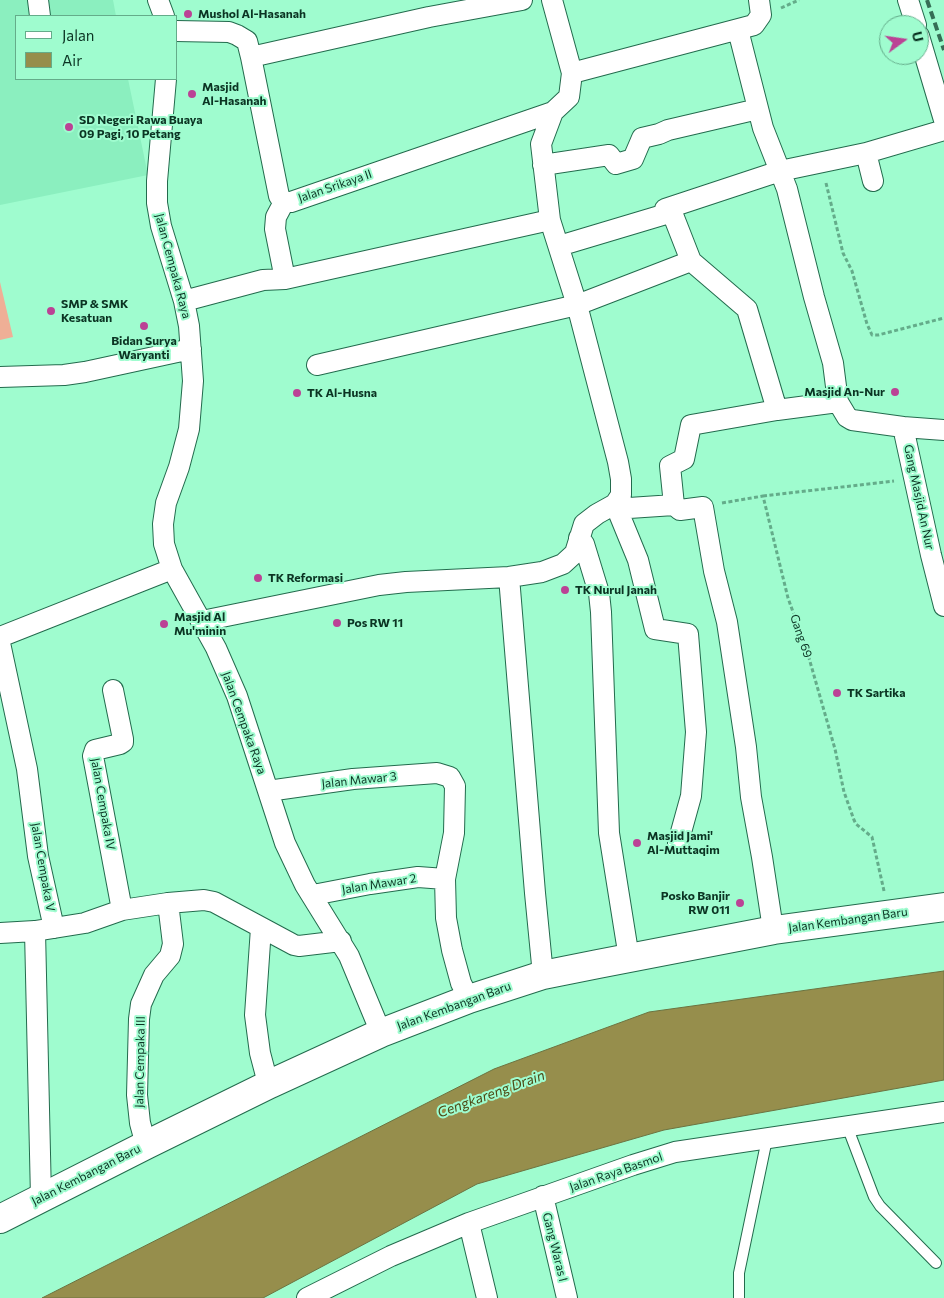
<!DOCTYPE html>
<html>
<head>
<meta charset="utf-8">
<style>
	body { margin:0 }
	#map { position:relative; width:944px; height:1298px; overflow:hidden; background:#9ffccf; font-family:Commissioner,sans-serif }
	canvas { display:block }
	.legend { position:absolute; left:15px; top:15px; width:162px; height:65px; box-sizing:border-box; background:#9ffccf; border:1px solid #64ac8a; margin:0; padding:6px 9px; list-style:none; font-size:15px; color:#0b3423 }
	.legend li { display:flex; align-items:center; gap:10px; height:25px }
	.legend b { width:25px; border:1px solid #64ac8a }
	.north { position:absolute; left:879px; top:15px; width:50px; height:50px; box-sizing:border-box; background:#9ffccf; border:1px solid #64ac8a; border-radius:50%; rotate:76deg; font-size:14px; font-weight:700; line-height:20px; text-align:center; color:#0b3423 }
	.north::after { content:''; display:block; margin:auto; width:18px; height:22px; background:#bb4295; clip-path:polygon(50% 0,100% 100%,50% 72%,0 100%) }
</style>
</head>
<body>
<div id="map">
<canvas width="944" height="1298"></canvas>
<ul class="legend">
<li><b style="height:6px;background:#fff"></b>Jalan</li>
<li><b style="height:14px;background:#968e4c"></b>Air</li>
</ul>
<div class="north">U</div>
</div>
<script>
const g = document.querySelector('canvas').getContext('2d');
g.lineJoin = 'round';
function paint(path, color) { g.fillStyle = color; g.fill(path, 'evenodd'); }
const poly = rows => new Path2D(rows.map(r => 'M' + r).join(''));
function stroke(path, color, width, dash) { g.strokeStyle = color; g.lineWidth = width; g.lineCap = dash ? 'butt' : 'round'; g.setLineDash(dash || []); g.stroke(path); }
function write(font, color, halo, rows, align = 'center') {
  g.font = font + ' Commissioner,sans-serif'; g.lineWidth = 4; g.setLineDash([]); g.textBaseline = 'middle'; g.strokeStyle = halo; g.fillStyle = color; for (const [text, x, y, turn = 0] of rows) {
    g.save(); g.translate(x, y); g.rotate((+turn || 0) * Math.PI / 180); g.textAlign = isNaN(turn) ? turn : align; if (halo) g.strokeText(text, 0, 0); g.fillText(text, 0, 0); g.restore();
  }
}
paint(poly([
	[0,0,113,0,116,16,16,16,16,79,128,79,148,175,0,205]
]), '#8befbf');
paint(poly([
	[0,282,13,337,0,340]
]), '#efaf96');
const water = poly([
	[944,971,944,1080,664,1130,477,1184,263,1298,42,1298,494,1069,649,1012,944,971]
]);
paint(water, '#968e4c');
stroke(water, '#6c7340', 1);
const service = poly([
	[847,1126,874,1197,880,1206,936,1263],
	[739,1298,739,1273,767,1139]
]);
const minor = poly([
	[38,0,40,16],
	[158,0,164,16],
	[522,0,429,17,251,57,279,196,284,202,291,202,553,112],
	[908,0,916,25],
	[738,30,763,128,787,189,814,297,833,363,838,402,847,417,852,420,903,427],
	[176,31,229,32,237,35,247,41,251,57],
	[919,36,944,120],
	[572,73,754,25,761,15,759,0],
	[166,79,157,181,157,203,161,226,184,301,189,326,193,381,189,429,179,467,166,503,163,524,164,544,172,569,216,648,237,696,285,843,305,885,349,956,381,1033],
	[866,153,944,130],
	[543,165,609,155,616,164,633,159,642,138,659,134,668,130,758,109],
	[284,202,276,217,275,229,285,279],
	[666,214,673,215,691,261,747,309,777,410,838,402],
	[559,246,666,214,665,209,780,171,866,153,873,181],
	[184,301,263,280,285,279,550,220],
	[317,365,577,305,691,261],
	[0,377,64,375,85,372,191,349],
	[944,430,903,427,931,555,944,606],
	[615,504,629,508,674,505,680,510,703,507,714,571,727,622,746,747,751,797,762,857,771,916,774,930],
	[615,504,638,560,655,629,688,634,696,732,691,796,678,843],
	[674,505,670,466,684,459,691,425,777,410],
	[579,538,584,544,599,593,601,612,609,833,629,958],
	[509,577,535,893,543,975],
	[202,621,379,585,406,582,509,577,542,572,563,564,575,553,584,524,597,514,615,504,621,495,621,479,618,462,577,305,550,220,541,144,553,112,569,97,572,73,552,0],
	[0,637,172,569],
	[0,643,27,769,38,856,54,928],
	[113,690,123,739,123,742,120,744,95,750,93,756,122,910],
	[268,791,353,779,437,773,450,777,455,786,454,833,445,879,446,918,452,950,461,983,469,999],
	[313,895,370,884,418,877,445,879],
	[261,928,255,1015,260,1053,265,1072,270,1084],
	[35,931,41,1198],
	[0,933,35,931,85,923,122,910,168,903,204,900,214,902,294,945,299,946,341,941],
	[146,1145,140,1123,137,1095,139,1019,141,1004,154,975,170,956,173,944,168,903],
	[543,1196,567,1298],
	[469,1223,487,1298],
	[307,1298,391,1256,469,1223,633,1165,675,1152,944,1112]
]);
const secondary = poly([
	[0,1219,146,1145,270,1084,381,1033,469,999,543,975,598,964,774,930,944,907]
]);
stroke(service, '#236b4d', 12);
stroke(minor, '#236b4d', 22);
stroke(secondary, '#236b4d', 30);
stroke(poly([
	[781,8,799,0],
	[826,183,843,253,852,271,867,324,872,335,878,335,944,318],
	[763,496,894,481],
	[722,503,763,496,788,598,807,651,835,749,844,792,854,820,856,824,872,837,884,891]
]), '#64ac8a', 3, [4, 2.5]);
stroke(service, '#fff', 10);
stroke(minor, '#fff', 20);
stroke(secondary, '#fff', 28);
stroke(poly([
	[927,0,944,50]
]), '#366e55', 4, [8, 4]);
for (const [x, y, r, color] of [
	[188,14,5,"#bb4295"],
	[192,94,5,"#bb4295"],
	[69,127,5,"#bb4295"],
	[51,311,5,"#bb4295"],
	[144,326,5,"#bb4295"],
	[895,392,5,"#bb4295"],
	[297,393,5,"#bb4295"],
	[258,578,5,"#bb4295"],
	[565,590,5,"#bb4295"],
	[337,623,5,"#bb4295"],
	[164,624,5,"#bb4295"],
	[837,693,5,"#bb4295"],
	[637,843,5,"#bb4295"],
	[740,903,5,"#bb4295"]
]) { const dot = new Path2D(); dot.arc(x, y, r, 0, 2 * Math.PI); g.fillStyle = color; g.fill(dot); stroke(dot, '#9ffccf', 2); }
write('bold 12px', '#0b3423', '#9ffccf', [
	["Mushol Al-Hasanah",198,14],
	["Masjid",202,87],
	["Al-Hasanah",202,101],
	["SD Negeri Rawa Buaya",79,120],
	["09 Pagi, 10 Petang",79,134],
	["SMP & SMK",61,304],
	["Kesatuan",61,318],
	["Bidan Surya",144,341,"center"],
	["Waryanti",144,355,"center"],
	["Masjid An-Nur",885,392,"right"],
	["TK Al-Husna",307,393],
	["TK Reformasi",268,578],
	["TK Nurul Janah",575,590],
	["Masjid Al",174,617],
	["Mu'minin",174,631],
	["Pos RW 11",347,623],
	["TK Sartika",847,693],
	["Masjid Jami'",647,836],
	["Al-Muttaqim",647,850],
	["Posko Banjir",730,896,"right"],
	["RW 011",730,910,"right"]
], 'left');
write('12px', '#0b3423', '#9ffccf', [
	["Jalan Srikaya II",335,186,-19],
	["Jalan Cempaka Raya",173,266,75],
	["Gang Masjid An Nur",919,497,78],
	["Gang 69",801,636,71],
	["Jalan Cempaka Raya",244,723,70],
	["Jalan Mawar 3",359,780,-6],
	["Jalan Cempaka IV",103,804,80],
	["Jalan Cempaka V",43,867,80],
	["Jalan Mawar 2",379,884,-9],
	["Jalan Kembangan Baru",848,920,-8],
	["Jalan Kembangan Baru",454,1006,-20],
	["Jalan Cempaka III",140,1062,-89],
	["Jalan Raya Basmol",616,1172,-19],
	["Jalan Kembangan Baru",86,1175,-27],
	["Gang Waras I",555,1247,76]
]);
write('italic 14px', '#4d4713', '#9ffccf', [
	["Cengkareng Drain",491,1094,-20]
]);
</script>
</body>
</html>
